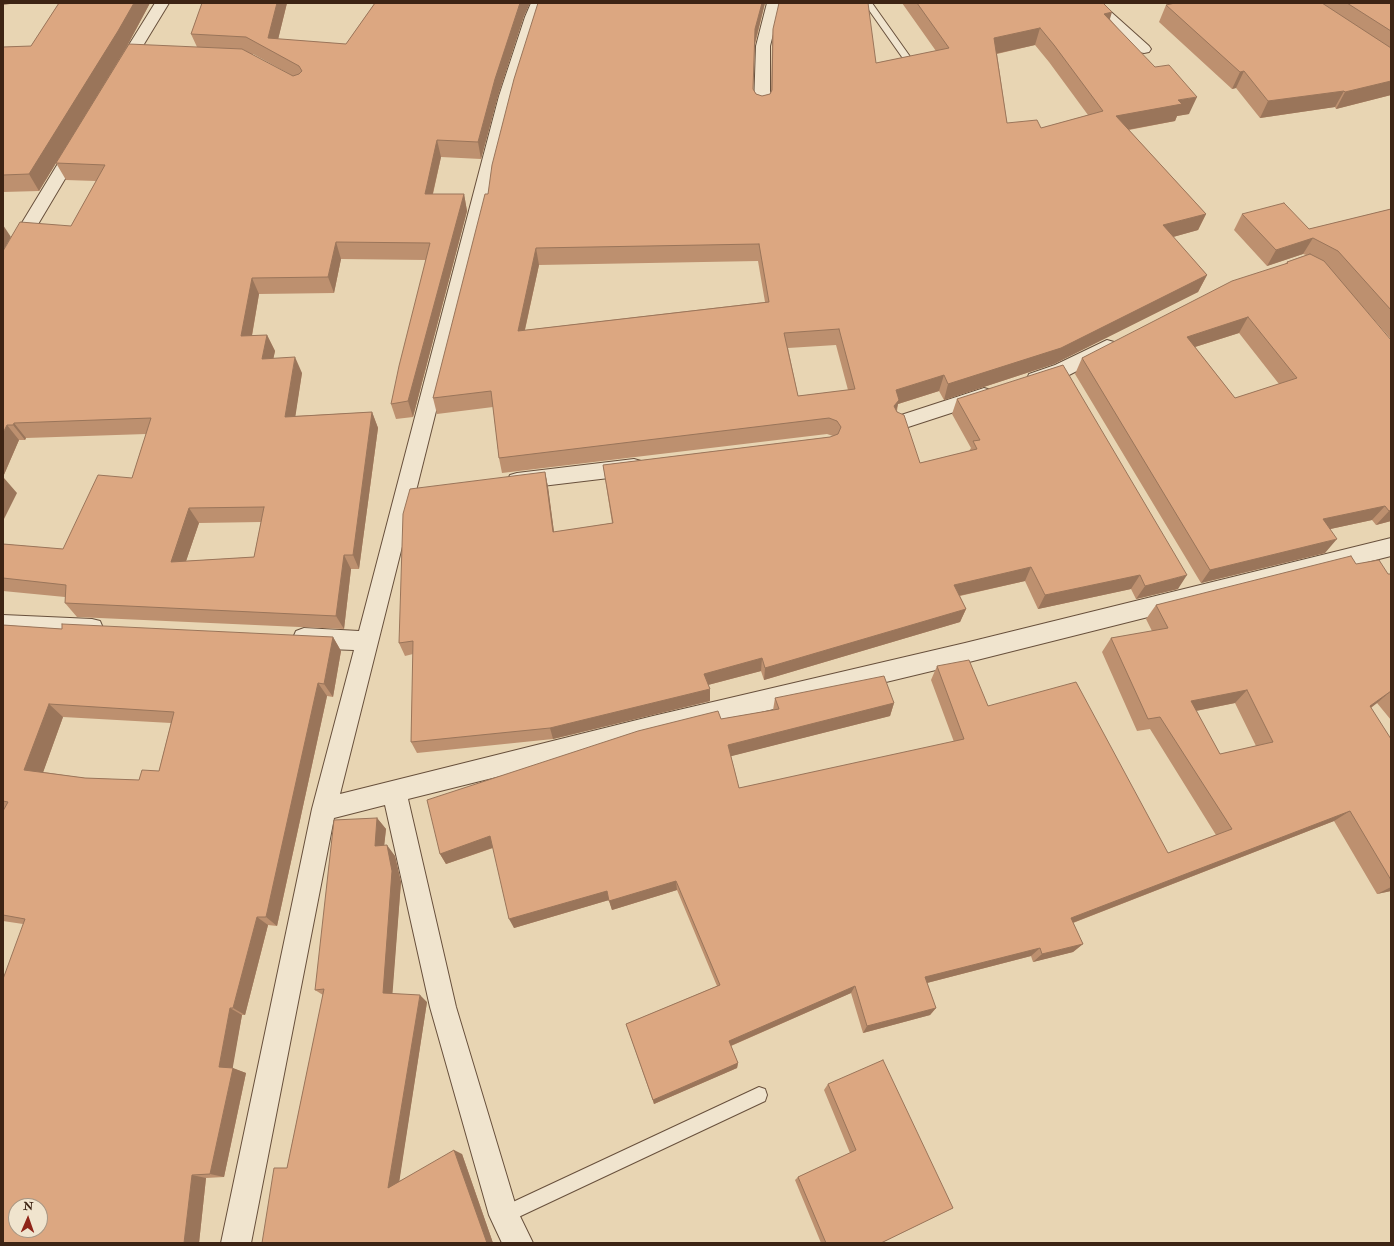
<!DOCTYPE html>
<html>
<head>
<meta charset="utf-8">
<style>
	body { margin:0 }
	#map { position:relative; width:1394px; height:1246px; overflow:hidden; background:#e8d5b3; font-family:"IM FELL Double Pica",serif }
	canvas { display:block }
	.frame { position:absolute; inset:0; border:4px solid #3d2414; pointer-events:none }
	.north { position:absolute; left:8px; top:1198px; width:40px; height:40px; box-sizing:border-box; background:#f0e4ce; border:1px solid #a89784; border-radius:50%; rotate:2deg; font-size:11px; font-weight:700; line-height:16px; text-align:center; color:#3d2414 }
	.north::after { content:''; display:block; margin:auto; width:14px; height:18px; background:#8f2418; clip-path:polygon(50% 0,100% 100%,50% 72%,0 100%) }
</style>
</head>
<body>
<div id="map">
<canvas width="1394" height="1246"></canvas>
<div class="frame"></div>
<div class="north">N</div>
</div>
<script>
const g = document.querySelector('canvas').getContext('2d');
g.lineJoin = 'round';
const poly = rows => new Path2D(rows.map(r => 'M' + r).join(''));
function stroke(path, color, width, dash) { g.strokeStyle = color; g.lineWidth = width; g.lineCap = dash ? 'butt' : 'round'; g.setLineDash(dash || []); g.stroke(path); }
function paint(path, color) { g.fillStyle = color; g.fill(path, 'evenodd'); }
const service = poly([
	[864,3,872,3,916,65,915,67,909,67,864,3],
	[759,1087,765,1089,767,1095,765,1101,510,1221,504,1224,498,1221,495,1215,498,1209,759,1087]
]);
const minor = poly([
	[155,3,169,3,127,72,122,74,117,72,114,69,155,3],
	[531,3,545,3,539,17,515,96,340,794,653,716,965,643,1391,538,1391,556,965,663,653,738,408,799,456,1007,517,1210,533,1243,502,1243,489,1215,430,1007,385,805,334,818,251,1243,221,1243,312,809,354,650,304,648,296,645,293,638,296,631,304,628,359,631,499,96,525,17,531,3],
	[767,3,781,3,770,46,770,106,768,109,762,111,756,109,754,106,756,46,767,3],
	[1085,3,1101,3,1149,46,1151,49,1149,52,1144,53,1139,52,1085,3],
	[76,142,82,143,84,147,9,273,3,275,3,254,68,147,70,143,76,142],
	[1107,340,1114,342,1116,347,1114,352,1069,375,1036,386,1029,384,1027,379,1029,374,1055,365,1107,340],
	[984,388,991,390,994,395,991,400,902,429,895,427,892,422,895,417,984,388],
	[634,459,641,461,644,467,641,473,634,475,517,489,510,487,507,481,510,475,517,473,634,459],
	[3,615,92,619,100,621,103,628,100,635,92,637,3,633,3,615]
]);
stroke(service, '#68503c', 2);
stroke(minor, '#68503c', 2);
paint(service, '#f0e4ce');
paint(minor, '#f0e4ce');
paint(poly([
	[59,3,150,3,126,48,197,47,191,34,202,3,287,3,278,39,346,44,375,3,530,3,524,16,498,96,481,159,441,157,433,194,464,194,467,211,413,417,396,419,391,404,426,260,341,259,334,293,259,294,252,336,267,335,275,351,273,359,302,373,295,416,372,412,378,428,359,569,351,569,344,629,77,617,65,603,65,597,3,591,3,544,63,549,132,478,146,434,26,438,25,440,19,440,3,477,11,237,71,226,96,181,66,180,56,163,39,191,3,192,3,47,31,46],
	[251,54,253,54,293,76],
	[261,522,254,557,186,561,199,523],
	[538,3,765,3,755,45,753,89,756,94,762,96,770,94,771,91,772,46,773,29,876,63,936,51,902,3,1103,3,1110,19,1189,114,1177,116,1175,121,1129,130,1206,214,1198,230,1173,237,1207,275,1198,292,1054,364,944,400,939,391,898,404,897,411,920,463,969,451,971,448,952,414,957,399,1178,589,1136,599,1131,589,1038,609,1025,581,960,596,966,609,960,622,764,680,761,671,708,685,710,701,553,739,417,753,411,742,413,654,405,656,399,643,545,472,548,487,554,532,612,523,603,465,830,437,833,436,827,434,502,473,499,458,493,407,437,414,433,398,488,194],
	[1035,45,1049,62,1088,115,1041,128,1007,123,997,54],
	[758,261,765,302,525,330,539,265],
	[836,345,848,390,798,396,788,348],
	[1175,3,1391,3,1391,95,1336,109,1335,107,1260,118,1236,88,1232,89,1159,22,1166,5],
	[1391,209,1391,339,1355,298,1391,340,1391,521,1376,525,1372,520,1330,529,1325,553,1201,583,1075,374,1082,358,1285,264,1287,262,1306,255,1303,254,1267,266,1234,230,1242,214,1309,229],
	[1239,333,1279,384,1235,398,1195,347],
	[1356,564,1388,574,1391,574,1391,720,1377,703,1371,708,1391,739,1391,891,1377,894,1334,821,1073,923,1083,944,1073,952,1033,962,1031,956,927,983,936,1008,930,1015,863,1033,851,993,731,1046,738,1063,737,1068,654,1104,626,1024,717,986,677,890,612,910,609,900,514,928,493,848,446,864,440,854,721,719,773,710,775,698,894,703,890,716,731,756,739,788,954,742,931,680,937,666,988,706,1168,853,1216,835,1150,729,1137,731,1102,652,1111,638,1152,631,1146,619,1156,605],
	[1235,703,1256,746,1220,754,1196,711],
	[3,625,62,629,333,637,341,651,333,697,327,696,277,926,268,925,245,1015,242,1015,232,1068,246,1073,224,1177,206,1178,199,1243,3,1243,23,924,3,921,3,811,4,809,3,808],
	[63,717,171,723,159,771,139,780,85,778,43,772],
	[377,818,386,829,384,845,395,856,401,882,392,993,427,1002,399,1181,462,1154,493,1243,287,1168,323,995,315,990],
	[828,1084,953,1208,881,1243,821,1243,795,1180,798,1177,850,1153,824,1090]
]), '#bd906f');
paint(poly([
	[3,3,17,3,3,5],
	[134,3,150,3,126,48,39,191,29,174],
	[277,3,287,3,275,52,268,38],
	[520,3,530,3,524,16,498,96,481,159,478,142,495,79],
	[762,3,765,3,754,46,755,29],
	[1112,12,1107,29,1104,14],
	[1040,28,1035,45,990,55,994,38],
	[1244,71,1236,88,1232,89,1240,72],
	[1391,81,1391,95,1336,109,1345,92],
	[1344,91,1335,107,1260,118,1268,101],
	[1197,97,1189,114,1177,116,1175,121,1110,133,1116,116,1178,100],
	[437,140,441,157,429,210,425,194],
	[464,194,467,211,413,417,408,401],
	[1206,214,1198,230,1155,242,1163,225],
	[3,225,11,237,3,251],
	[1313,238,1303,254,1267,266,1276,250],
	[336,242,341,259,334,293,328,277],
	[536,248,539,265,521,347,518,331],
	[1207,275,1198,292,1054,364,944,400,948,384],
	[252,278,259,294,249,352,241,336],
	[1248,317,1239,333,1179,352,1187,337],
	[267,335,275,351,270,375,262,359],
	[295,357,302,373,293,432,285,417],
	[944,375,939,391,898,404,895,415,894,406,896,390],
	[372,412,378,428,359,569,353,555],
	[14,423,26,438,25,440,13,425],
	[7,425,19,440,3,477,3,433],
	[545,472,548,487,556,547,553,532],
	[4,478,17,493,3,521,3,480],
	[1385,506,1372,520,1312,533,1323,519],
	[189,508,199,523,181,576,171,562],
	[1391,510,1391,521,1376,525,1389,511],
	[1337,539,1325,553,1201,583,1210,570],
	[344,555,351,569,344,629,336,616],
	[1031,567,1025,581,949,598,954,585],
	[1140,575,1131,589,1038,609,1045,595],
	[1187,575,1178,589,1136,599,1145,586],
	[966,609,960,622,764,680,765,668],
	[333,637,341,651,333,697,324,684],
	[762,658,761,671,704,686,704,674],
	[318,683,327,696,277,926,266,917],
	[710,689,710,701,553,739,550,728],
	[1247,690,1235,703,1180,714,1191,701],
	[1391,691,1377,703,1355,719,1370,706],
	[894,703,890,716,728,757,728,745],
	[49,704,63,717,40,781,24,770],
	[1350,811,1334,821,1062,927,1071,918],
	[377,818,386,829,383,857,375,846],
	[490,836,495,847,446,864,440,854],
	[387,845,395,856,401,882,392,1000,383,993],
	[676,881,677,890,612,910,609,901],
	[1391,887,1391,891,1377,894],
	[607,891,609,900,514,928,509,919],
	[257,917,268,925,245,1015,233,1008],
	[1083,944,1073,952,1033,962,1042,954],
	[1040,948,1031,956,919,985,925,977],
	[855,986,851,993,728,1047,729,1041],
	[420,995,427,1002,398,1190,388,1188],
	[230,1008,242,1015,232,1072,219,1067],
	[936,1008,930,1015,863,1033,867,1026],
	[738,1063,737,1068,654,1104,653,1100],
	[233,1068,246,1073,224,1177,210,1174],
	[454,1150,462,1154,493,1243,487,1243],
	[192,1175,206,1178,199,1243,184,1243]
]), '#9a755a');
const building = poly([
	[59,3,134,3,118,31,29,174,3,175,3,47,31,46,59,3],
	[202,3,277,3,268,38,346,44,375,3,520,3,495,79,478,142,437,140,425,194,464,194,408,401,391,404,399,366,430,243,336,242,328,277,252,278,241,336,267,335,262,359,295,357,285,417,372,412,353,555,344,555,336,616,65,603,66,585,3,578,3,544,63,549,98,475,132,478,151,418,14,423,13,425,7,425,3,433,3,251,20,222,71,226,105,165,56,163,129,44,242,49,293,76,299,74,302,71,299,66,246,37,191,34,202,3],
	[264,507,254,557,171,562,189,508,264,507],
	[538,3,762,3,755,29,753,89,756,94,762,96,770,94,772,90,773,29,779,3,868,3,876,63,949,48,917,3,1103,3,1112,12,1104,14,1155,67,1169,65,1197,97,1178,100,1182,104,1116,116,1206,214,1163,225,1207,275,1061,348,948,384,944,375,896,390,899,400,894,406,897,412,904,415,920,463,977,449,973,441,980,440,957,399,1063,365,1187,575,1145,586,1140,575,1045,595,1031,567,954,585,966,609,765,668,762,658,704,674,710,689,550,728,411,742,413,641,399,643,403,514,410,489,545,472,553,532,613,523,603,465,830,437,838,434,841,427,837,421,829,418,499,458,491,391,433,398,485,194,488,194,492,165,514,79,538,3],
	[1040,28,1054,45,1103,111,1041,128,1037,120,1007,123,994,38,1040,28],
	[759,244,769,302,518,331,536,248,759,244],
	[839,329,855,389,798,396,784,333,839,329],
	[1175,3,1322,3,1391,48,1391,81,1345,92,1344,91,1268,101,1244,71,1240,72,1166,5,1175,3],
	[1347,3,1391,3,1391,31,1347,3],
	[1284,203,1309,229,1391,209,1391,310,1338,251,1313,238,1276,250,1242,214,1284,203],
	[1310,254,1324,261,1391,340,1391,510,1389,511,1385,506,1323,519,1337,539,1210,570,1082,358,1232,281,1288,263,1287,262,1310,254],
	[1248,317,1297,378,1235,398,1187,337,1248,317],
	[1351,556,1356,564,1379,560,1388,574,1391,574,1391,691,1370,706,1391,739,1391,880,1350,811,1071,918,1083,944,1042,954,1040,948,925,977,936,1008,867,1026,855,986,729,1041,738,1063,653,1100,626,1024,720,985,676,881,609,901,607,891,509,919,490,836,440,854,427,800,638,731,718,711,721,719,779,709,775,698,884,676,894,703,728,745,739,788,964,739,937,666,969,660,988,706,1076,682,1168,853,1232,829,1160,717,1148,719,1111,638,1168,628,1156,605,1351,556],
	[1247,690,1273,742,1220,754,1191,701,1247,690],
	[62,624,333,637,324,684,318,683,266,917,257,917,233,1008,230,1008,219,1067,233,1068,210,1174,192,1175,184,1243,3,1243,3,979,25,919,3,915,3,811,8,802,3,801,3,625,62,629,62,624],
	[49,704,174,712,159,771,142,770,139,780,85,778,24,770,49,704],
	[16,1206,40,1206,40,1230,16,1230,16,1206],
	[377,818,375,846,387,845,392,871,383,993,420,995,388,1188,454,1150,487,1243,262,1243,274,1168,287,1168,324,989,315,990,334,820,377,818],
	[883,1060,953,1208,881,1243,826,1243,798,1177,856,1150,828,1084,883,1060]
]);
paint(building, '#dca781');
stroke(building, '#9a755a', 1);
</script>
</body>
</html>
